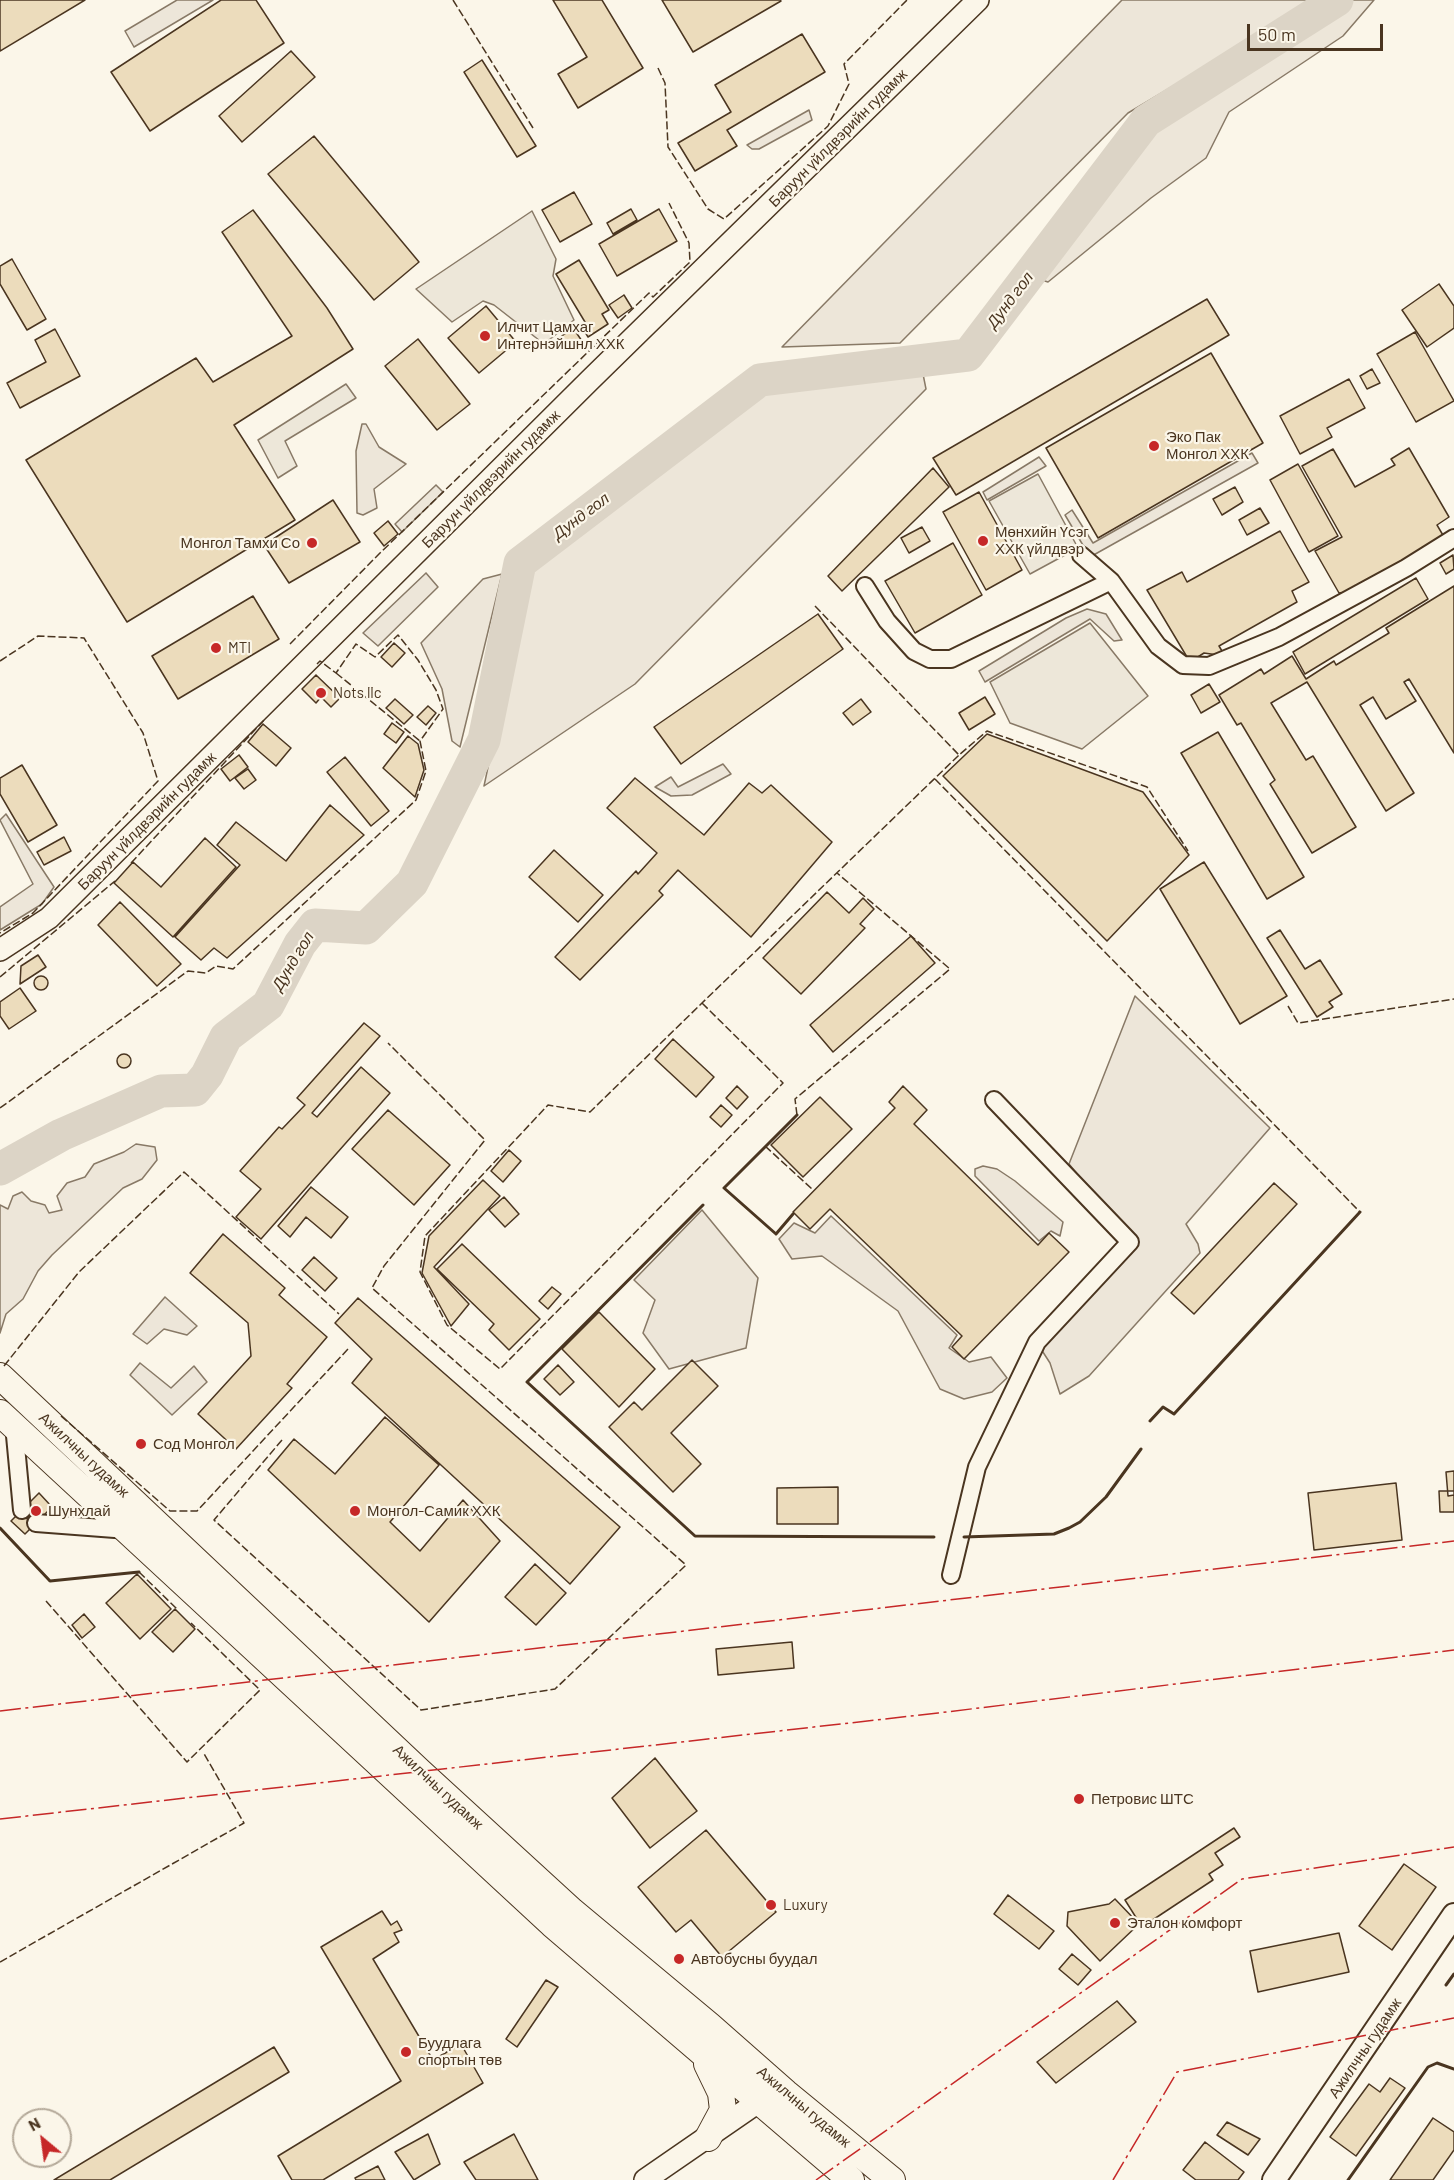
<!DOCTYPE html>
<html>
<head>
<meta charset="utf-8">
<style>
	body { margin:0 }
	#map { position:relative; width:1454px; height:2180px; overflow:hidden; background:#fbf6e9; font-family:Barlow,sans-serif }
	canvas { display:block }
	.north { position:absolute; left:12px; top:2108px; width:60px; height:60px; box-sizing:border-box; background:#fbf6e9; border:2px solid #b4a999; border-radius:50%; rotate:331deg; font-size:16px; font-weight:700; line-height:24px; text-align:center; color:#4a3520 }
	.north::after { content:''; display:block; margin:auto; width:21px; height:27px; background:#c62828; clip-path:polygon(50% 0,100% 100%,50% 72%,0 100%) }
	.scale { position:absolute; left:1247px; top:24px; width:136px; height:27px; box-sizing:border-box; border:3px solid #4a3520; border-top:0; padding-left:8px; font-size:18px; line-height:21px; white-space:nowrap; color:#4a3520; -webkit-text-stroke:4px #fbf6e9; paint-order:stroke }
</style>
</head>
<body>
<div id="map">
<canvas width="1454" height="2180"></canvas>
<div class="north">N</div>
<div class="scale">50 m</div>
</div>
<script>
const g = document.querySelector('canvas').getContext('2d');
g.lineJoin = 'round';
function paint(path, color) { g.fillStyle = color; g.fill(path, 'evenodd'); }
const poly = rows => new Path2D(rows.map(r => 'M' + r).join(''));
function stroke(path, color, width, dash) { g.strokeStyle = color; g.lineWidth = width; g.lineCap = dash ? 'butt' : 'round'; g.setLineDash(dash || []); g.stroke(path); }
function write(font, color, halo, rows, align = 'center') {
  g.font = font + ' Barlow,sans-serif'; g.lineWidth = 4.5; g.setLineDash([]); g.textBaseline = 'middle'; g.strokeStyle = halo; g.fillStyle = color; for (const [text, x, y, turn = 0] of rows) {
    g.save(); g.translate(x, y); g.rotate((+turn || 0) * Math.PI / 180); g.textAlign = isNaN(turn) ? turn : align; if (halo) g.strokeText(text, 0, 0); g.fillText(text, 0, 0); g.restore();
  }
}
const green = poly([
	[177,0,213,0,134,47,125,31,177,0],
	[1122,0,1318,0,1128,113,900,343,782,347,1122,0],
	[1341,0,1374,0,1343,36,1229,112,1206,158,1151,198,1048,282,1013,271,1148,126,1330,13,1341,0],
	[809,110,812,120,759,149,752,149,747,145,809,110],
	[923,374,926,389,635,684,484,786,531,565,766,387,923,374],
	[362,424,366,424,379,447,406,464,374,489,377,508,363,515,357,513,356,451,362,424],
	[1252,453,1258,463,1090,557,1065,515,1072,510,1093,543,1252,453],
	[1039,457,1046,466,987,500,983,492,1039,457],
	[436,485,443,492,402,532,395,524,436,485],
	[426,573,438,587,378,646,363,633,426,573],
	[502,574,460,747,452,741,442,689,421,643,483,579,502,574],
	[1087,609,1106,614,1122,640,1114,641,1090,619,985,682,979,671,1066,618,1087,609],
	[723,764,731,774,692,795,671,796,655,787,671,777,678,787,723,764],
	[6,814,54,887,42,904,0,930,0,907,33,884,0,820,6,814],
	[1135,996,1270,1128,1186,1224,1198,1244,1200,1253,1089,1376,1060,1394,1050,1363,1041,1349,1133,1242,1069,1164,1135,996],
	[136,1144,155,1147,157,1160,142,1179,123,1188,52,1255,38,1271,23,1299,6,1314,0,1333,0,1205,8,1209,13,1196,22,1192,31,1201,45,1205,49,1213,62,1210,57,1196,67,1183,85,1177,94,1164,124,1152,136,1144],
	[983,1166,997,1169,1015,1181,1063,1222,1060,1236,1051,1231,1039,1241,975,1176,975,1169,983,1166],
	[702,1210,758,1278,746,1348,669,1369,643,1333,655,1300,634,1280,702,1210],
	[831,1216,957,1335,949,1348,969,1362,991,1357,1007,1378,992,1392,964,1399,940,1389,898,1311,822,1256,792,1259,779,1239,794,1223,815,1233,831,1216],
	[165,1297,197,1326,187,1335,164,1329,147,1344,133,1334,165,1297],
	[140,1363,171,1388,194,1366,207,1382,172,1415,130,1375,140,1363]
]);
paint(green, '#ede6d9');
stroke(green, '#887966', 1.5);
const parking = poly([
	[532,211,556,259,553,276,574,320,544,344,494,305,483,301,452,322,416,289,532,211],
	[346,384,356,398,285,441,297,466,278,478,258,440,346,384],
	[1038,474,1078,548,1030,574,989,501,1038,474],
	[1090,623,1148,696,1082,749,1010,723,990,682,1090,623]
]);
paint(parking, '#ede7d9');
stroke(parking, '#887966', 1.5);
stroke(poly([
	[0,1169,61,1135,161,1091,195,1090,207,1075,226,1037,268,1005,300,944,315,925,366,928,412,883,484,740,520,563,760,380,968,355,1146,121,1337,0]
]), '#dcd4c6', 33);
const building = poly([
	[0,0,85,0,0,51,0,0],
	[221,0,256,0,284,43,150,131,111,72,221,0],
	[553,0,602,0,643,68,578,108,558,74,587,57,553,0],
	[662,0,780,0,781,1,693,52,662,0],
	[802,34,825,72,727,130,737,146,695,171,678,143,731,112,715,85,802,34],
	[291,51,315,77,242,142,219,116,291,51],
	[482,60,536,146,517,157,464,72,482,60],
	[314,136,419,262,374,300,268,174,314,136],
	[574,192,592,224,560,242,542,210,574,192],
	[631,209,637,220,613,234,607,223,631,209],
	[659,209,677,241,617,276,599,244,659,209],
	[253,210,327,308,353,349,234,425,295,520,127,622,26,460,196,358,213,382,292,336,222,232,253,210],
	[12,259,46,319,27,330,0,284,0,266,12,259],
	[579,260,609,310,602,314,608,324,588,337,581,325,585,322,556,274,579,260],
	[1439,284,1454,306,1454,328,1427,347,1402,310,1439,284],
	[624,295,632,308,618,318,609,305,624,295],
	[1207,299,1229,335,956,495,933,458,1207,299],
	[486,306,516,342,479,373,448,338,486,306],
	[573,328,582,341,568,350,559,338,573,328],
	[55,329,80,376,20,408,7,383,46,362,35,340,55,329],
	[1415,332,1454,401,1416,422,1377,354,1415,332],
	[418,339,470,404,437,430,385,366,418,339],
	[1211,353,1263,443,1098,538,1046,448,1211,353],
	[1372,369,1380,383,1367,389,1360,376,1372,369],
	[1349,379,1365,408,1327,428,1332,437,1300,454,1280,416,1349,379],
	[1409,448,1449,517,1437,525,1447,542,1350,592,1339,593,1315,551,1342,537,1302,466,1333,449,1355,487,1395,465,1391,459,1409,448],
	[1298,464,1338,536,1309,552,1270,480,1298,464],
	[933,468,949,487,842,591,828,576,933,468],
	[1235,487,1243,502,1222,515,1213,499,1235,487],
	[979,492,1022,570,986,590,943,512,979,492],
	[333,500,360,542,289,583,264,545,333,500],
	[1260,508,1269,523,1247,535,1239,520,1260,508],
	[388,521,398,534,384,546,374,533,388,521],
	[922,527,930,541,909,553,901,538,922,527],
	[1280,531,1309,582,1292,591,1297,602,1219,646,1225,656,1204,653,1190,662,1147,590,1182,572,1187,582,1280,531],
	[953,543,982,595,915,633,885,581,953,543],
	[1453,555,1454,569,1446,574,1440,563,1453,555],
	[1416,578,1428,599,1305,674,1293,652,1416,578],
	[1454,586,1454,753,1409,679,1404,682,1416,701,1386,719,1373,697,1360,705,1414,793,1386,811,1307,682,1271,703,1306,760,1313,756,1356,827,1312,853,1270,784,1275,780,1241,723,1237,725,1219,695,1261,669,1264,674,1292,656,1306,679,1334,661,1336,665,1389,633,1386,628,1454,586],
	[253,596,279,639,178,699,152,656,253,596],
	[818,614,843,649,681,764,654,727,818,614],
	[394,643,405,653,392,667,381,657,394,643],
	[316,675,340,698,331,707,321,697,316,703,302,689,316,675],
	[1209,684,1220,702,1201,713,1191,695,1209,684],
	[985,697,995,714,969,730,959,713,985,697],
	[395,699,413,715,404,724,386,708,395,699],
	[861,699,871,712,853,725,843,713,861,699],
	[428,706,436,713,426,725,417,717,428,706],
	[392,723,404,732,396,743,384,734,392,723],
	[263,724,291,748,276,766,248,742,263,724],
	[1218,732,1304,877,1267,899,1181,753,1218,732],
	[987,734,1143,792,1189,855,1107,941,943,776,987,734],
	[408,736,418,744,424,770,415,797,383,768,408,736],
	[239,755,248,767,230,781,221,769,239,755],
	[345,757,389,811,371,826,327,772,345,757],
	[22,765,57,825,28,842,0,794,0,778,22,765],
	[248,769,256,780,244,789,235,778,248,769],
	[635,778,704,835,749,783,762,793,771,785,832,842,751,937,678,870,659,891,663,895,580,980,555,957,636,871,638,874,657,853,607,808,635,778],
	[330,805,364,835,227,958,214,948,201,960,175,937,240,865,217,845,236,822,286,861,330,805],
	[64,837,71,851,44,865,37,852,64,837],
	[205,838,236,867,173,937,114,883,133,862,161,887,205,838],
	[554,850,603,895,578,922,529,877,554,850],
	[1204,862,1287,996,1240,1024,1160,889,1204,862],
	[827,892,849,913,863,898,874,909,860,924,865,928,801,994,763,958,827,892],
	[120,902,181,964,157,986,98,925,120,902],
	[1280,930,1305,969,1320,960,1342,994,1329,1002,1333,1007,1317,1017,1267,938,1280,930],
	[911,936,935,963,833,1052,810,1025,911,936],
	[38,955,46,967,20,984,21,966,38,955],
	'34 983a7 7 0 1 1 14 0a7 7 0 1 1-14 0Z',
	[20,988,36,1011,9,1029,0,1016,0,1002,20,988],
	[364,1023,380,1036,312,1113,317,1117,361,1067,390,1093,261,1239,236,1217,261,1189,240,1171,279,1127,282,1129,305,1105,297,1098,364,1023],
	[673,1039,714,1077,696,1097,655,1059,673,1039],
	'117 1061a7 7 0 1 1 14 0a7 7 0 1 1-14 0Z',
	[737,1086,748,1097,737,1109,726,1098,737,1086],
	[903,1086,927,1110,914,1124,1038,1245,1049,1233,1069,1252,964,1359,952,1347,962,1336,830,1209,810,1229,793,1212,895,1108,889,1102,903,1086],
	[820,1097,852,1129,803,1177,771,1145,820,1097],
	[721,1105,732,1115,721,1127,710,1117,721,1105],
	[388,1110,450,1165,414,1205,352,1149,388,1110],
	[509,1150,521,1161,503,1182,491,1171,509,1150],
	[483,1180,500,1196,434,1267,469,1304,451,1326,422,1273,429,1236,483,1180],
	[1274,1183,1297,1204,1194,1314,1171,1293,1274,1183],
	[311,1187,348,1217,331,1238,306,1217,290,1237,278,1226,311,1187],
	[504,1197,519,1214,505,1227,489,1210,504,1197],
	[223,1234,285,1288,279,1295,327,1337,287,1384,292,1388,236,1449,198,1414,251,1356,248,1323,190,1273,223,1234],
	[462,1244,540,1319,509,1350,489,1330,494,1324,437,1269,462,1244],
	[314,1257,337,1278,325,1291,302,1270,314,1257],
	[552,1287,561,1294,548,1309,539,1301,552,1287],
	[358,1298,620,1527,570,1584,352,1383,372,1359,335,1323,358,1298],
	[599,1312,655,1369,619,1407,562,1349,599,1312],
	[692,1360,718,1386,671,1433,701,1464,673,1492,609,1427,634,1402,642,1410,692,1360],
	[558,1365,574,1382,560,1395,544,1379,558,1365],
	[385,1417,439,1465,390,1522,420,1551,463,1500,500,1541,429,1622,268,1470,294,1439,335,1474,385,1417],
	[1454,1471,1454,1495,1448,1496,1446,1472,1454,1471],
	[1396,1483,1402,1540,1314,1550,1308,1493,1396,1483],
	[838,1487,838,1524,777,1524,777,1488,838,1487],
	[1439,1491,1454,1491,1454,1512,1440,1512,1439,1491],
	[39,1493,52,1507,25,1534,11,1521,39,1493],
	[535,1564,566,1593,536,1625,505,1597,535,1564],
	[137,1574,171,1609,140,1639,106,1603,137,1574],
	[175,1609,195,1629,173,1652,152,1632,175,1609],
	[84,1614,95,1627,82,1638,72,1625,84,1614],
	[792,1642,794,1668,718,1675,716,1649,792,1642],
	[655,1758,697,1811,650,1848,612,1798,655,1758],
	[1234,1828,1240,1837,1215,1853,1223,1865,1209,1874,1213,1880,1142,1927,1125,1900,1234,1828],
	[706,1830,776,1912,722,1957,691,1920,676,1932,638,1887,706,1830],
	[1404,1864,1436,1887,1392,1950,1359,1926,1404,1864],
	[1008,1895,1054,1931,1039,1949,994,1914,1008,1895],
	[1115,1899,1139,1924,1100,1961,1067,1926,1068,1912,1109,1904,1115,1899],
	[382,1911,391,1925,397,1921,402,1930,394,1933,399,1942,373,1959,433,2060,461,2044,483,2083,323,2180,292,2180,278,2156,401,2081,321,1947,382,1911],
	[1339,1933,1349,1972,1258,1992,1250,1951,1339,1933],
	[1072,1954,1091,1970,1078,1985,1059,1969,1072,1954],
	[546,1980,558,1987,517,2047,506,2039,546,1980],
	[1117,2001,1136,2022,1056,2083,1037,2062,1117,2001],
	[274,2047,289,2072,110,2180,54,2180,274,2047],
	[1390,2078,1405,2088,1356,2156,1330,2137,1369,2084,1380,2092,1390,2078],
	[1433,2118,1454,2132,1454,2150,1433,2180,1390,2180,1433,2118],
	[1227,2122,1260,2139,1248,2155,1217,2135,1227,2122],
	[428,2134,440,2164,414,2180,395,2152,428,2134],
	[514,2134,538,2180,476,2180,464,2162,514,2134],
	[1205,2142,1244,2172,1238,2180,1196,2180,1183,2170,1205,2142],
	[378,2166,385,2180,356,2180,355,2178,378,2166]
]);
paint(building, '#ecdcbc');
stroke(building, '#4a3520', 1.5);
const minor = poly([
	[1081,555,1111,581,1158,646,1183,665,1209,666,1279,637,1406,568,1454,538],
	[865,586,887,621,914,651,930,659,951,659,1111,581],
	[14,1425,22,1510],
	[36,1523,128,1530],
	[951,1575,977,1467,1037,1342,1130,1242,994,1100]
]);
const tertiary = poly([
	[0,950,49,918,590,380,978,0],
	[645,2180,758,2102]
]);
const secondary = poly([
	[1274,2180,1454,1915]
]);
const primary = poly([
	[0,1376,419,1771,572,1911,710,2026,786,2093,892,2180],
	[0,1413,552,1924,851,2180],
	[707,2064,721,2093,723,2110,708,2138]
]);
stroke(minor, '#4a3520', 20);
stroke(tertiary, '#4a3520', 24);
stroke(secondary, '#4a3520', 26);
stroke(primary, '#4a3520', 28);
stroke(minor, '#fbf6e9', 16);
stroke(tertiary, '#fbf6e9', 21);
stroke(secondary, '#fbf6e9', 22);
stroke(primary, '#fbf6e9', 26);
stroke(poly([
	[453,0,533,128],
	[658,68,665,83,668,147,708,209,724,219,828,126,849,84,844,64,907,0],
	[815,606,959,755,987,731,1147,787,1188,851],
	[290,644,379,554,649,293,653,297,690,262,689,243,669,203],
	[0,661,38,636,84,638,143,733,158,781,33,913,0,933],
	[336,673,420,741],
	[935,779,1360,1212],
	[131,863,266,718],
	[0,977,115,881],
	[702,1003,783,1083,500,1369,447,1325,420,1272,425,1236,548,1105,590,1112,702,1003,959,755],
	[1288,1006,1298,1023,1454,999],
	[0,1108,188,971,206,973,216,966,233,969,416,800,426,771,420,741,443,709,436,690,418,660,398,635,375,657,356,644,336,673,320,661,317,664],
	[797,1115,795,1099,950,969,837,873],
	[765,1146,812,1189],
	[4,1366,79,1272,184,1172,339,1314],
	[61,1416,170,1511,197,1511,348,1349],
	[282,1440,214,1520,421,1710,555,1689,686,1565,372,1288,384,1266,485,1140,388,1043],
	[139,1572,178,1610],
	[46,1601,187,1762,260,1690,191,1623],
	[0,1962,244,1823,203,1752]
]), '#4a3520', 1.5, [8, 3]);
stroke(poly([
	[703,1205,527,1382,695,1536,934,1537],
	[793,1214,776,1234,724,1188,797,1115],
	[1150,1421,1163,1407,1174,1414,1360,1212],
	[0,1528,50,1581,139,1572],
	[964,1537,1054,1534,1069,1528,1080,1522,1106,1497,1141,1449],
	[1446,1985,1454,1974],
	[1348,2180,1428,2067,1437,2063,1454,2069]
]), '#4a3520', 3);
stroke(poly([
	[0,1711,1454,1541],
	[0,1819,938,1713,1454,1650],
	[816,2180,1242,1879,1454,1847],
	[1113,2180,1177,2072,1454,2018]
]), '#c62828', 1.5, [21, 4.5, 3, 4.5]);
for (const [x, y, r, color] of [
	[485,336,6,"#c62828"],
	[1154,446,6,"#c62828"],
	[983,541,6,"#c62828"],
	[312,543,6,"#c62828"],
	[216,648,6,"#c62828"],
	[321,693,6,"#c62828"],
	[141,1444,6,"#c62828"],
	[36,1511,6,"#c62828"],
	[355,1511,6,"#c62828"],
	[1079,1799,6,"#c62828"],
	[771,1905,6,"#c62828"],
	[1115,1923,6,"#c62828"],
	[679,1959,6,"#c62828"],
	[406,2052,6,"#c62828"]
]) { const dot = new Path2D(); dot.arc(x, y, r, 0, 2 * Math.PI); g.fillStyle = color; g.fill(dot); stroke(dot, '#fbf6e9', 2); }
write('15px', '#4a3520', '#fbf6e9', [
	["Баруун үйлдвэрийн гудамж",838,138,-45],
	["Баруун үйлдвэрийн гудамж",491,479,-45],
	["Баруун үйлдвэрийн гудамж",147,821,-45],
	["Ажилчны гудамж",84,1455,43],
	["Ажилчны гудамж",438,1787,43],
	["Ажилчны гудамж",1365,2048,-56],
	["Ажилчны гудамж",804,2107,40]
]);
write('15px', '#4a3520', '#fbf6e9', [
	["Илчит Цамхаг",497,327],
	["Интернэйшнл ХХК",497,344],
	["Эко Пак",1166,437],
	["Монгол ХХК",1166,454],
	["Мөнхийн Үсэг",995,532],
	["ХХК үйлдвэр",995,549],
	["Монгол Тамхи Со",300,543,"right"],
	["MTI",228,648],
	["Nots llc",333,693],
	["Сод Монгол",153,1444],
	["Шунхлай",48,1511],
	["Монгол-Самик ХХК",367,1511],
	["Петровис ШТС",1091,1799],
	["Luxury",783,1905],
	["Эталон комфорт",1127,1923],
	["Автобусны буудал",691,1959],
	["Буудлага",418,2043],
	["спортын төв",418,2060]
], 'left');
write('italic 16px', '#4a3520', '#fbf6e9', [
	["Дунд гол",1010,300,-53],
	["Дунд гол",581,516,-37],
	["Дунд гол",293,961,-59]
]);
</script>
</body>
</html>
